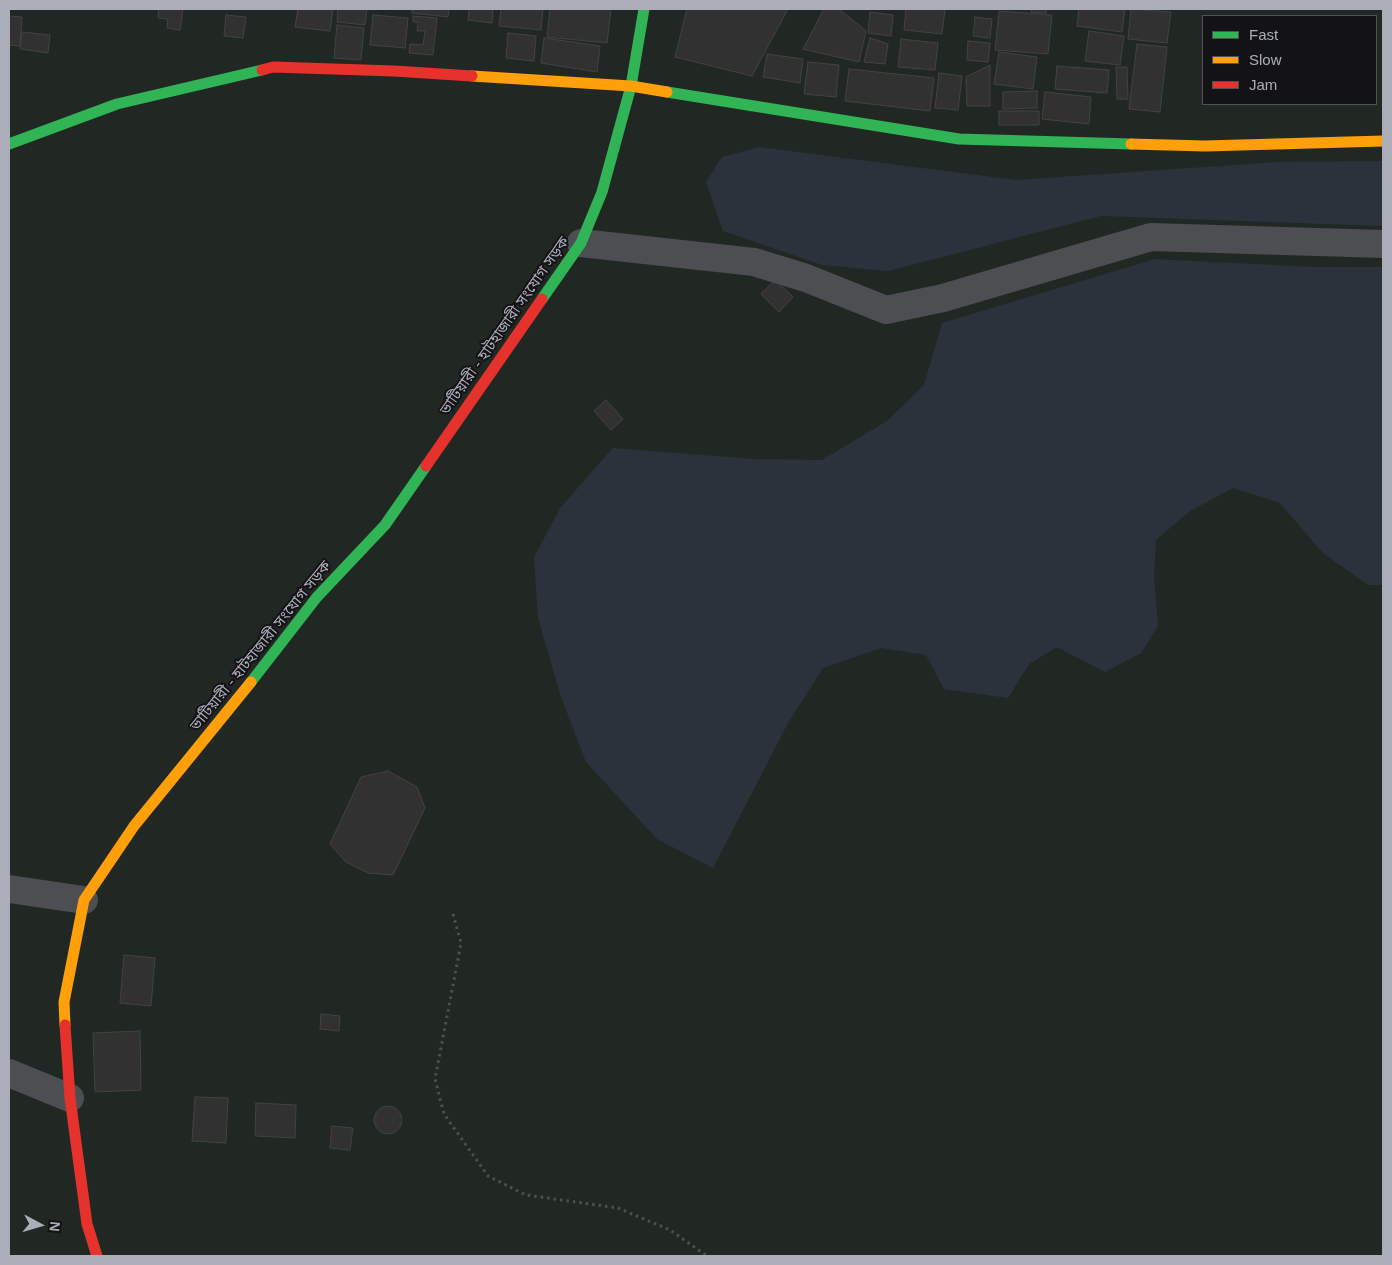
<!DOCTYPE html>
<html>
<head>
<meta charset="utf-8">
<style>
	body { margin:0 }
	#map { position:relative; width:1392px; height:1265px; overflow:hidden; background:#191919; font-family:Helvetica,sans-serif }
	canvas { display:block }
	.frame { position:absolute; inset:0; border:10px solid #abadb9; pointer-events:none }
	.legend { position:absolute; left:1202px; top:15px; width:175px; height:90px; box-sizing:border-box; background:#131315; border:1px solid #505157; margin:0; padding:6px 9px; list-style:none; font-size:15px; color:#abadb9 }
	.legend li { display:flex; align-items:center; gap:10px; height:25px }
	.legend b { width:25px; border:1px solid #505157 }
	.north { position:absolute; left:15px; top:1200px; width:50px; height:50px; -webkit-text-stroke:4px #131315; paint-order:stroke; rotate:96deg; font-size:14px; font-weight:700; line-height:20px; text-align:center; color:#abadb9 }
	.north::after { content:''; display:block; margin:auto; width:18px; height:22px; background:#abadb9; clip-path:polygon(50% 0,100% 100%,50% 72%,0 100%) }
</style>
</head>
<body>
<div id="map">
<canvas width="1392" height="1265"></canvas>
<div class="frame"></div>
<ul class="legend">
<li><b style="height:6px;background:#30b455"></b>Fast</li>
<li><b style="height:6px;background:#ff9f0a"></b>Slow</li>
<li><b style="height:6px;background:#e5322d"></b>Jam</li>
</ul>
<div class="north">N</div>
</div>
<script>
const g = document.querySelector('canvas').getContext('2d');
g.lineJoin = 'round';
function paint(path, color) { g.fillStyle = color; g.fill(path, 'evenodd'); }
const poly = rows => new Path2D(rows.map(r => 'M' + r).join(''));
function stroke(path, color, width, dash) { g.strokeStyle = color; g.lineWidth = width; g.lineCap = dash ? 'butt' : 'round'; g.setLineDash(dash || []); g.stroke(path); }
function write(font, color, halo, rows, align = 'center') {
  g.font = font + ' Helvetica,"Noto Sans Bengali",sans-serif'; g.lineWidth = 4; g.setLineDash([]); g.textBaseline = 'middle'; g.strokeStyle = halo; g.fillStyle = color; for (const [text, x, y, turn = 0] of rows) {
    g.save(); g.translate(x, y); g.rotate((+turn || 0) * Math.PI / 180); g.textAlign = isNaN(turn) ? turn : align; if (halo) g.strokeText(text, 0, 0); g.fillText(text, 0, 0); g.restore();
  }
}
paint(poly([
	[9,9,1383,9,1383,1256,9,1256],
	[1203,16,1376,16,1376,104,1203,104]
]), '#212823');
paint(poly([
	[759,147,1016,180,1278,162,1383,161,1383,226,1101,216,888,271,822,265,723,231,706,182,722,157],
	[1155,259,1312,267,1383,267,1383,585,1368,585,1323,553,1280,503,1233,488,1190,511,1156,540,1154,577,1158,626,1141,653,1105,672,1057,647,1029,664,1008,698,944,689,926,655,881,648,823,668,788,723,713,868,657,839,586,762,561,697,538,618,534,557,561,507,613,448,753,459,822,460,887,421,924,385,942,323]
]), '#2c323b');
const building = poly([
	[159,9,183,9,180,30,167,28,168,19,158,18,159,9],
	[298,9,333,9,330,31,295,27,298,9],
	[338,9,367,9,365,25,337,22,338,9],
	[412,9,449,9,448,17,412,13,412,9],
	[469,9,493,9,492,23,468,20,469,9],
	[501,9,543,9,541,30,499,26,501,9],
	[550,9,611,9,607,43,547,37,550,9],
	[687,9,788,9,752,76,675,57,687,9],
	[824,9,839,9,866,31,859,62,803,49,824,9],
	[906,9,945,9,942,34,904,30,906,9],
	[1032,9,1047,9,1046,13,1031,12,1032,9],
	[1079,9,1125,9,1122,32,1077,26,1079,9],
	[1131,9,1171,12,1167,43,1128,39,1131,9],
	[999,11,1052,15,1048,54,995,50,999,11],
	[870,12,893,15,891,36,868,33,870,12],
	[226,15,246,17,243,38,224,36,226,15],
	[373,15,408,18,405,48,370,45,373,15],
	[9,16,22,17,20,46,9,45,9,16],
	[413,16,437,18,433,55,409,53,410,44,423,45,425,31,417,31,418,22,413,22,413,16],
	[975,17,992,19,990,38,973,36,975,17],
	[337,25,364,28,361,60,334,58,337,25],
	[1089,31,1124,36,1120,65,1085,61,1089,31],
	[22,32,50,35,48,53,20,49,22,32],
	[508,33,536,36,534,61,506,58,508,33],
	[544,38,600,46,597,72,541,63,544,38],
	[870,38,888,44,885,64,864,62,870,38],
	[901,39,938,43,935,70,898,67,901,39],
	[968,41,990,43,988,62,967,60,968,41],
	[1137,44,1167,47,1160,112,1129,109,1137,44],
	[999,52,1037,57,1033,89,994,84,999,52],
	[767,54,803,59,800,83,763,77,767,54],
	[808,62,839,65,836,97,804,94,808,62],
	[990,65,990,106,967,106,966,77,990,65],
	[1057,66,1109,70,1107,93,1055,89,1057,66],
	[1116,67,1127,67,1128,99,1117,99,1116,67],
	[849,69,934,78,930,111,845,101,849,69],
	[939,73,962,76,958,110,935,108,939,73],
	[1037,91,1037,108,1003,109,1003,92,1037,91],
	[1045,92,1091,97,1089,124,1042,119,1045,92],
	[999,111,1039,111,1039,125,999,125,999,111],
	[775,280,793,297,779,312,761,294,775,280],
	[606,400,623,419,611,430,594,411,606,400],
	[388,771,417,787,425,808,393,875,368,873,346,862,330,844,361,777,388,771],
	[124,955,155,958,151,1006,120,1003,124,955],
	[321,1014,340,1016,339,1031,320,1029,321,1014],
	[140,1031,141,1090,95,1092,93,1033,140,1031],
	[195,1097,228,1098,226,1143,192,1141,195,1097],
	[256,1103,296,1105,295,1138,255,1136,256,1103],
	'374 1120a14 14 0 1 1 28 0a14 14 0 1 1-28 0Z',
	[332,1126,353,1128,350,1150,330,1148,332,1126]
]);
paint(building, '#313131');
stroke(building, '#424245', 1);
stroke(poly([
	[453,914,461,943,435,1079,444,1114,488,1176,526,1195,618,1208,670,1230,707,1256]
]), '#4f4f53', 3, [2.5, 4]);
stroke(poly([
	[581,243,754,262,806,278,886,310,943,298,1151,237,1383,244],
	[9,889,84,900],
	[9,1073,70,1098]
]), '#4d4e52', 28);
stroke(poly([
	[667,92,959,139,1131,144],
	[9,144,117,104,262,70],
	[542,299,581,243,602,192,631,86,644,9],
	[251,682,317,597,385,525,426,466]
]), '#30b455', 11);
stroke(poly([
	[472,76,631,86,667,92],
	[1131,144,1205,146,1383,141],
	[65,1025,64,1002,84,900,134,826,251,682]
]), '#ff9f0a', 11);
stroke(poly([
	[262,70,273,67,394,71,472,76],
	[426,466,542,299],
	[65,1025,70,1098,87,1224,97,1256]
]), '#e5322d', 11);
write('15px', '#abadb9', '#131315', [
	["ভাটিয়ারী - হাটহাজারী সংযোগ সড়ক",505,326,-55],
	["ভাটিয়ারী - হাটহাজারী সংযোগ সড়ক",261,646,-51]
]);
</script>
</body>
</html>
